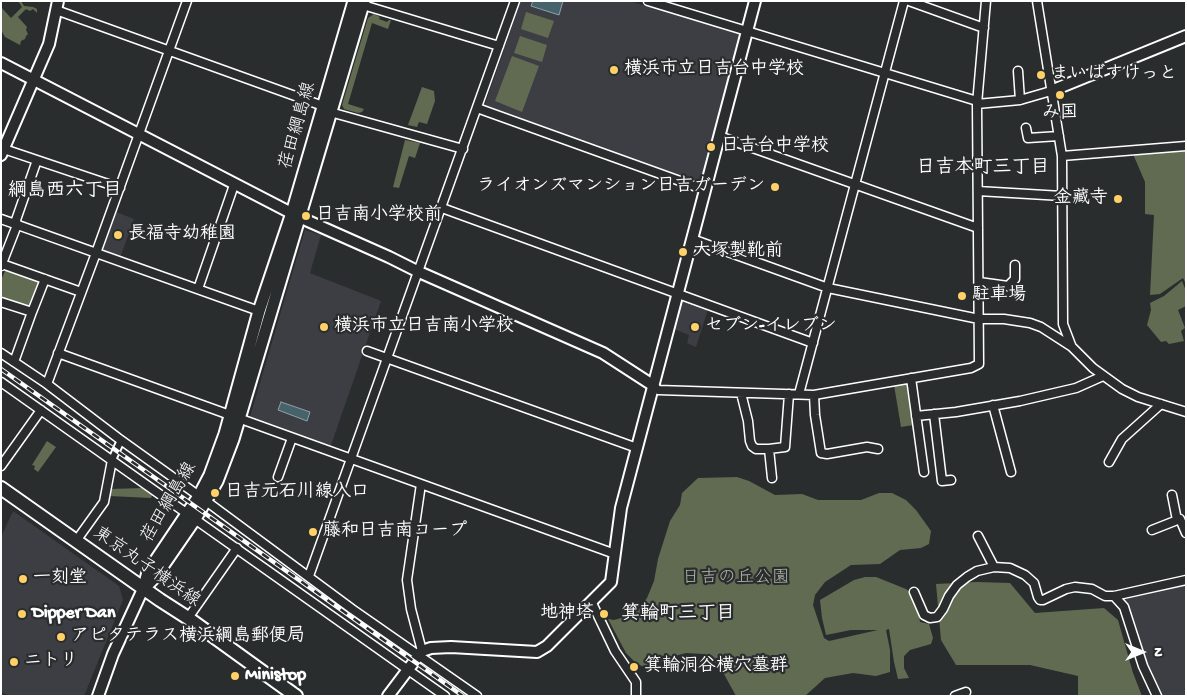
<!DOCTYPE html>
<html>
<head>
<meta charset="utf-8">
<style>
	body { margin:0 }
	#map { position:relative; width:1187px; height:697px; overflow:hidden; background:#2a2d2e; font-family:"Gochi Hand",sans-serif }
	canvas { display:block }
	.frame { position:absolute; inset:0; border:2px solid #fff; pointer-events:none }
	.north { position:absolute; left:1117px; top:627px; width:50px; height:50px; -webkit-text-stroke:4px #2a2d2e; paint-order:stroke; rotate:90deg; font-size:14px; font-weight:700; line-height:20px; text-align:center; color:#fff }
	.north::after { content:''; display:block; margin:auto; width:18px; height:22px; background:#fff; clip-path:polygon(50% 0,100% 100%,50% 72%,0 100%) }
</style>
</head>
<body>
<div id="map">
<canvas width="1187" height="697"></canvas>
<div class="frame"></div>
<div class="north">N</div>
</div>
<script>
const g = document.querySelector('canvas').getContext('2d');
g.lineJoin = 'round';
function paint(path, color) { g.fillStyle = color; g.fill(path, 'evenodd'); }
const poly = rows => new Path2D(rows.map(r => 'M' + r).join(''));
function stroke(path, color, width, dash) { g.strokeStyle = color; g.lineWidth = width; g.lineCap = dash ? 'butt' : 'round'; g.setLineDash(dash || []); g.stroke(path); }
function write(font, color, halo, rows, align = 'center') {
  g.font = font + ' "Gochi Hand","Klee One",sans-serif'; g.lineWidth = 4.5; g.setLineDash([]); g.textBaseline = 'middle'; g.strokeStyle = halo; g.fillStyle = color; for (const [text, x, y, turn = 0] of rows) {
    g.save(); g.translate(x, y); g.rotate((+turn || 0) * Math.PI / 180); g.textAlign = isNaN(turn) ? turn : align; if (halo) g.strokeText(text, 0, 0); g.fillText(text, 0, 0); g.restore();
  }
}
paint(poly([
	[521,1,629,1,741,34,700,186,484,107],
	[116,212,134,219,120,258,102,252],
	[305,230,321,235,310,273,381,301,330,448,250,417],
	[682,299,708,309,696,347,687,343,689,335,674,329],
	[13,511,119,586,123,600,84,696,10,696,1,692,1,537],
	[1186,583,1186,696,1161,696,1147,669,1118,595,1134,596]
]), '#3d3e44');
paint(poly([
	[18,1,21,1,24,6,33,7,37,9,37,13,33,9,30,11,26,9,18,17,27,27,26,30,28,34,26,36,25,39,21,41,20,45,5,37,1,30,1,7,11,18,22,7],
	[526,12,554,21,548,38,521,29],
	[374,14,380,17,379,19,387,22,389,20,391,20,388,29,372,23,348,104,364,109,362,112,358,113,344,109,342,105,368,18],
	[520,36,547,45,542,62,514,53],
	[512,56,539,66,522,112,495,101],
	[422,87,434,91,435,101,427,124,419,122,417,127,408,125],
	[405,140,420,143,415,158,409,156,399,188,393,187],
	[1186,146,1186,284,1183,278,1160,294,1150,295,1154,215,1145,214,1145,182,1133,154,1148,153],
	[6,269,41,281,30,308,1,299,1,280],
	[1182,281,1186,291,1186,306,1178,310,1185,328,1181,331,1184,341,1169,344,1166,341,1161,342,1147,325,1151,310,1150,303,1164,296],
	[909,382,914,425,901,427,894,385],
	[47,441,56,447,38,472,34,469,35,466,32,465],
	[737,477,749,481,775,495,802,494,818,500,861,500,879,493,892,493,906,500,916,510,931,531,929,544,921,548,900,550,880,564,851,565,825,582,815,595,813,605,824,638,829,641,878,630,851,630,826,635,822,618,820,600,854,580,865,577,876,577,906,589,911,593,917,604,920,622,929,624,933,638,931,644,910,650,904,656,904,668,909,678,898,679,894,662,889,629,886,630,890,650,890,672,876,676,853,673,825,678,805,696,736,696,719,665,703,654,686,653,668,658,658,664,642,666,637,664,626,653,608,619,614,620,629,616,638,610,647,598,654,581,658,559,670,521,680,505,682,493,698,478],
	[143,488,152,495,151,498,109,496,110,489],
	[977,582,1010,583,1035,613,1104,608,1118,620,1133,673,1142,696,1078,696,1078,676,1030,665,956,665,941,640,936,584]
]), '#616b52');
const water = poly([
	[533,1,563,1,559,15,531,6,533,1],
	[281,402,310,412,307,421,278,410,281,402]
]);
paint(water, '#46636b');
stroke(water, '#90a1a6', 1);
const pedestrian = poly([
	[112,460,121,440]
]);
const minor = poly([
	[648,1,977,101],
	[909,1,984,28],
	[1037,1,1062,156,1063,324,1071,345],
	[363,5,499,46],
	[56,10,323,106],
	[1018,71,1020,100],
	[977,104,1020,100,1051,91],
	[477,108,705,190],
	[330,112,463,149],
	[1026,128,1028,138,1059,136],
	[719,136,978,228],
	[1,148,120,188],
	[1062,156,1186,146],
	[978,191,1062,196],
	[442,208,813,343],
	[1,219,259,311],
	[692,239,828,288,979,319,1004,319,1030,323,1041,327,1072,347,1093,368,1122,389,1138,397,1186,412],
	[2,264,81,292],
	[1,266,17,225,16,220,37,160],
	[979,282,1008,286,1015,279,1015,265],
	[198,289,234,185],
	[1,302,32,312,14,362],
	[32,312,45,279],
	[367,351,637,448],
	[1,353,47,384,118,438,199,496],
	[58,353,615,554],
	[911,378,924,472],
	[1,382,445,696],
	[47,384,96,253,187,1],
	[654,386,658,390,814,395,971,368,979,364,977,104,986,1],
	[741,393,748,421,750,441,752,446,756,449,769,449,785,447,789,394],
	[799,394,904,1],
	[814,395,815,415,821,453,827,454,867,447,878,449],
	[993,405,1011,472],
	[934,414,942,481,951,480],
	[916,416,956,412,1020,401,1076,388,1103,376],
	[769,449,772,478],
	[1109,462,1122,439,1161,404],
	[1,466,41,410],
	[278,477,292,438],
	[421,484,407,580,411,609,422,651],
	[1172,495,1177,520],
	[206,501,352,609,477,696],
	[1152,530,1180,519,1186,533],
	[978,536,994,567],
	[76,541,104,502,112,460],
	[309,576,515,1],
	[914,592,924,615,930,618,937,617,943,609,949,596,957,585,967,577,977,571,994,567,1010,568,1025,575,1034,583,1038,597,1040,600,1043,600,1066,589,1075,587,1092,589,1105,596,1114,596,1186,580],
	[1114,596,1124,607,1143,666,1157,696],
	[591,601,615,651,636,682,636,696],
	[188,618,237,548],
	[955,696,966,692]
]);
const tertiary = poly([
	[1,63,299,217,389,257,419,272,603,353,654,386],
	[1051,91,1186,36],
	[1,155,49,44,58,1],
	[98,696,113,654,143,589],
	[388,696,422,651,431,648,451,647,537,652,547,646,611,582,621,508,755,1]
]);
const secondary = poly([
	[144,587,148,572,199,496,210,475,225,434,259,311,292,213,354,1],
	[143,589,155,577,195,519,217,481,233,439,364,1]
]);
const primary = poly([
	[1,488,160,600,188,618,296,696]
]);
stroke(pedestrian, '#fff', 10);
stroke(minor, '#fff', 11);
stroke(tertiary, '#fff', 14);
stroke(secondary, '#fff', 15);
stroke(primary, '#fff', 16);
stroke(pedestrian, '#2a2d2e', 6);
stroke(minor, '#2a2d2e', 8);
stroke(tertiary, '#2a2d2e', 10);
stroke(secondary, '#2a2d2e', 11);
stroke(primary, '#2a2d2e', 12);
const rail = poly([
	[1,369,463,696]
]);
stroke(rail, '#fff', 4.5);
stroke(rail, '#2a2d2e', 2.5, [8]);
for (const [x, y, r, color] of [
	[614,70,5,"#ffd166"],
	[1041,75,5,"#ffd166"],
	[1060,95,5,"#ffd166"],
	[711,147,5,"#ffd166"],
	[775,187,5,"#ffd166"],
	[1118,199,5,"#ffd166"],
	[306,216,5,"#ffd166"],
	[118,235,5,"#ffd166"],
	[683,252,5,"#ffd166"],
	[962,296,5,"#ffd166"],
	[324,327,5,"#ffd166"],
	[695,327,5,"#ffd166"],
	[215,493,5,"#ffd166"],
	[313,532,5,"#ffd166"],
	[23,579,5,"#ffd166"],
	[22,614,5,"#ffd166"],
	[604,614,5,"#ffd166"],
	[61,637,5,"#ffd166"],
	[14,662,5,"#ffd166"],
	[634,667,5,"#ffd166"],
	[235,676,5,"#ffd166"]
]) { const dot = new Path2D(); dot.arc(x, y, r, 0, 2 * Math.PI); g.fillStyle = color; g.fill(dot); stroke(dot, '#2a2d2e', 2); }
write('bold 18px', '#fff', '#2a2d2e', [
	["横浜市立日吉台中学校",624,70],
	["まいばすけっと",1051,75],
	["み国",1060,114,"center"],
	["日吉台中学校",721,147],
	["ライオンズマンション日吉ガーデン",765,187,"right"],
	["金藏寺",1108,199,"right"],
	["日吉南小学校前",316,216],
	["長福寺幼稚園",128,235],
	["大塚製靴前",693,252],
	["駐車場",972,296],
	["横浜市立日吉南小学校",334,327],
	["セブン-イレブン",705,327],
	["日吉元石川線入口",225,493],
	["藤和日吉南コープ",323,532],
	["一刻堂",33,579],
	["Dipper Dan",32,614],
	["地神塔",594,614,"right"],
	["アピタテラス横浜綱島郵便局",71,637],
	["ニトリ",24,662],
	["箕輪洞谷横穴墓群",644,667],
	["Ministop",245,676]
], 'left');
write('18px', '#fff', '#2a2d2e', [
	["荏田綱島線",299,126,-74],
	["荏田綱島線",170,503,-59],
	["東京丸子横浜線",146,568,35]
]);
write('18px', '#b0b5a8', '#2a2d2e', [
	["日吉の丘公園",736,579]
]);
write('bold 19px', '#fff', '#2a2d2e', [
	["日吉本町三丁目",983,169],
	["綱島西六丁目",65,192],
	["箕輪町三丁目",678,615]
]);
</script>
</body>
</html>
